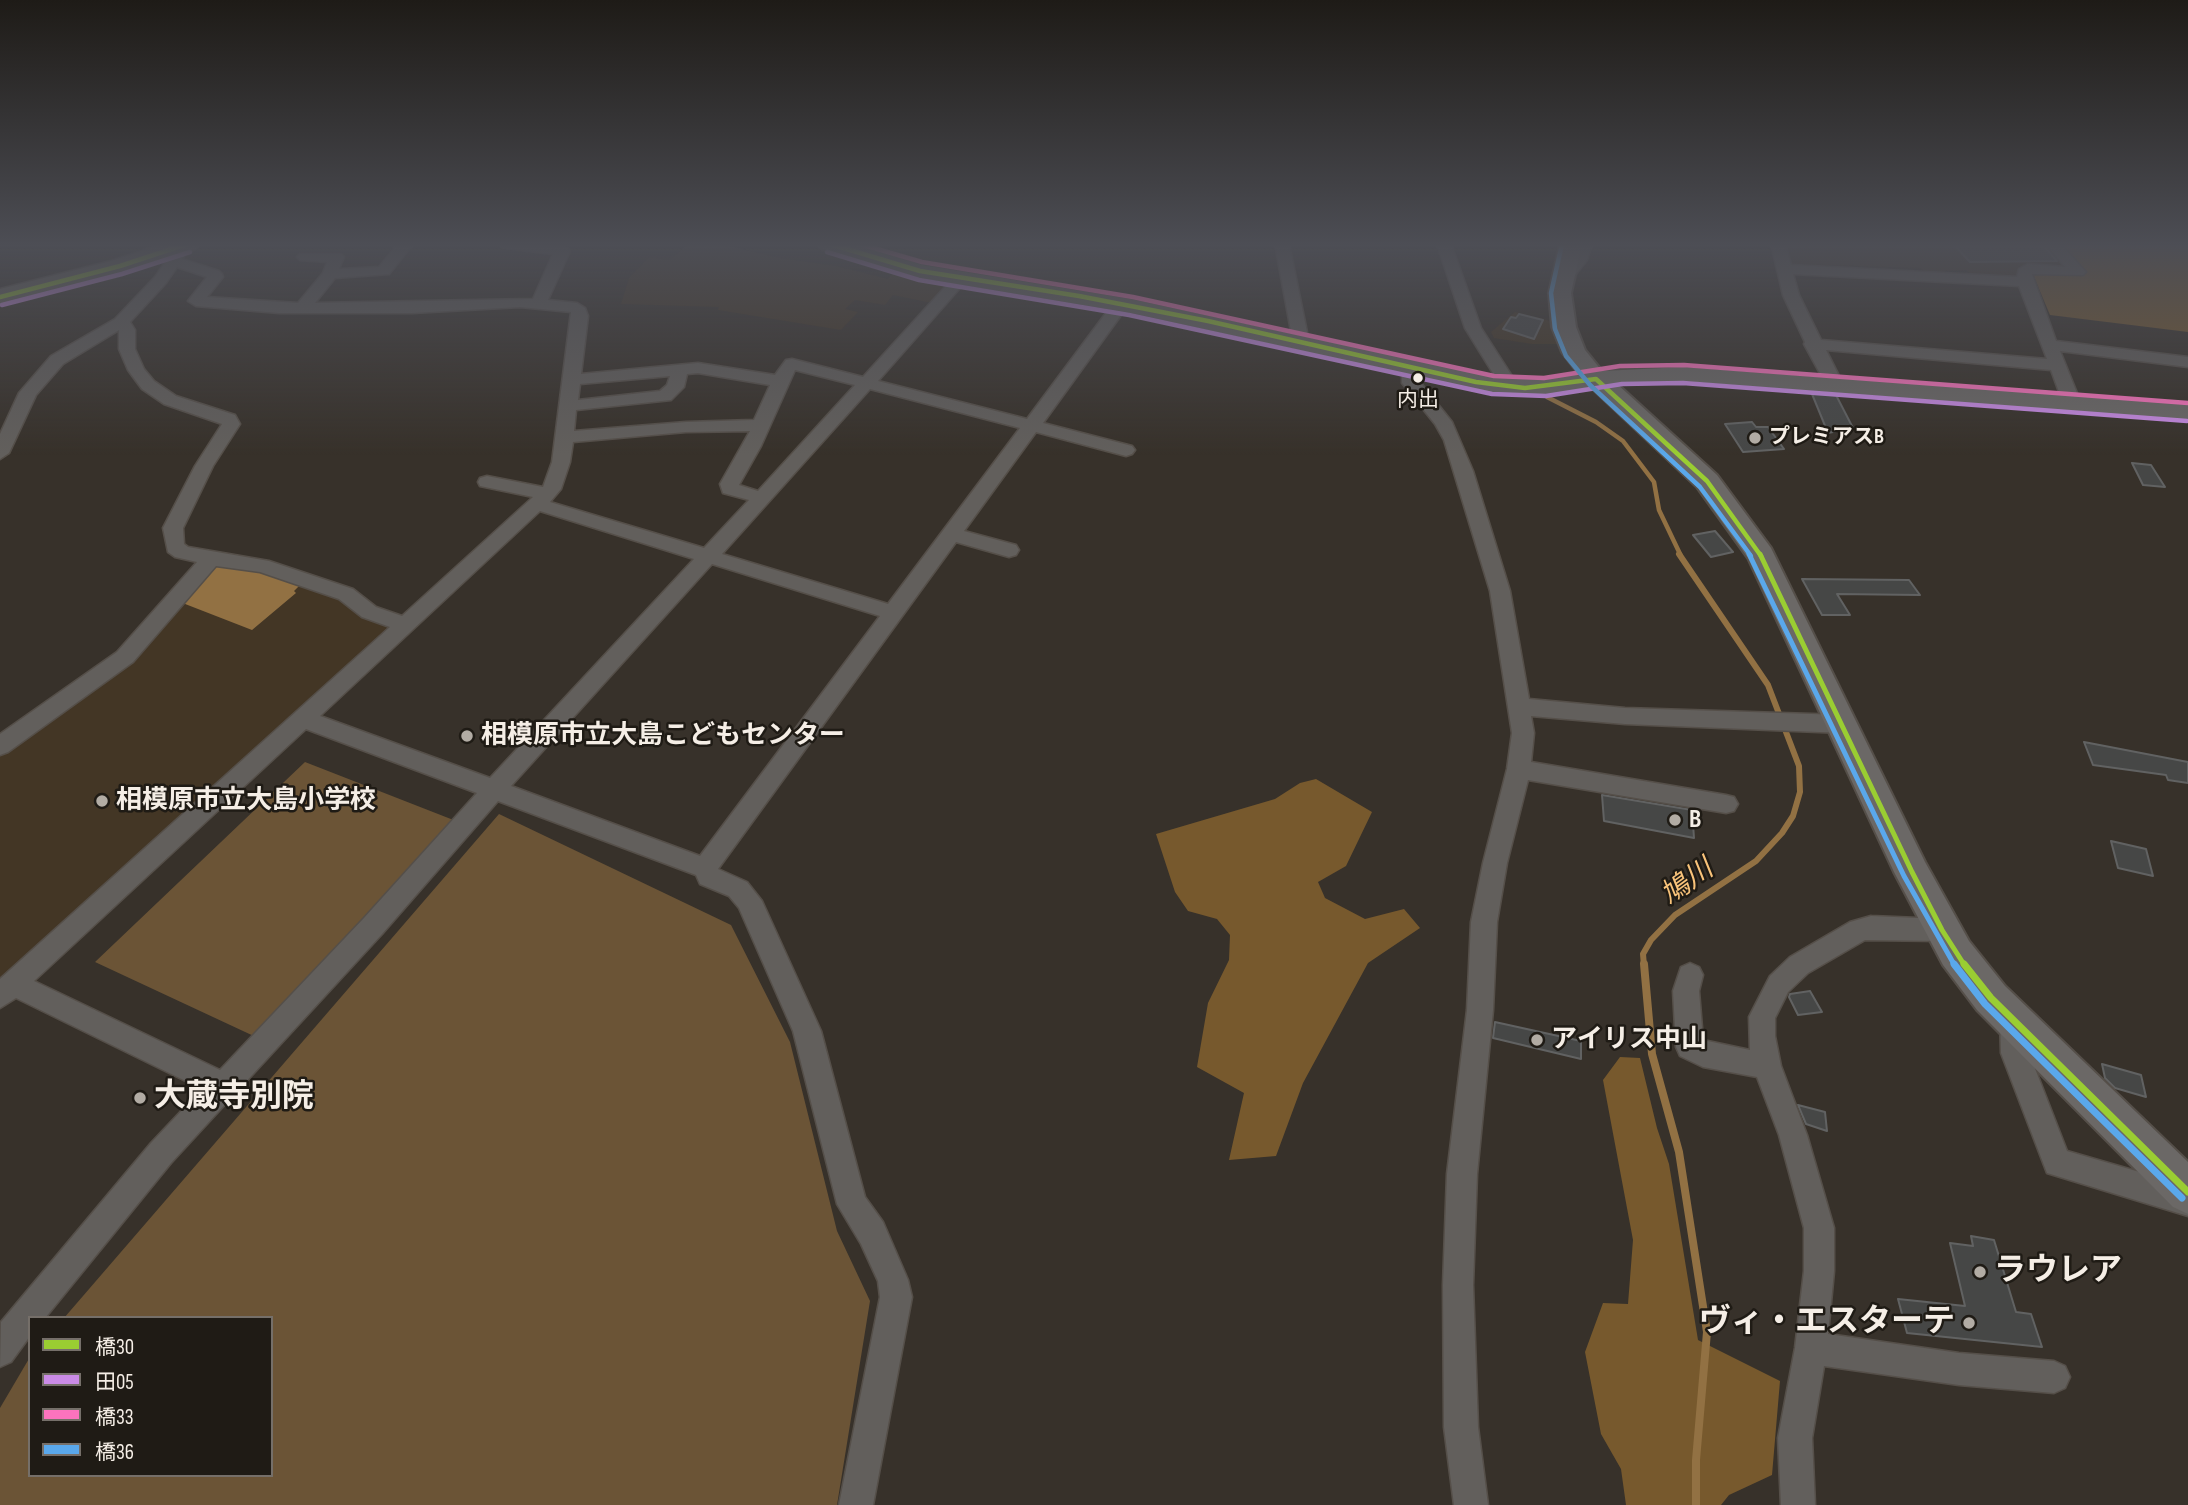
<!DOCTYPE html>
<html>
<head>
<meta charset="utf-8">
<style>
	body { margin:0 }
	#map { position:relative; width:2188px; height:1505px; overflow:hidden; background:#37312a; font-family:"Sofia Sans Condensed","Noto Sans JP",sans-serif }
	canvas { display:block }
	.legend { position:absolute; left:28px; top:1316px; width:245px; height:161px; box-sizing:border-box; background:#1f1b15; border:2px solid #756f69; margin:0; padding:9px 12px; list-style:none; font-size:21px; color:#f5eee6 }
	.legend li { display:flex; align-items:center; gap:14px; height:35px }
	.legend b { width:35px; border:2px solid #756f69 }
</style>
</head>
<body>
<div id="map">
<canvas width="2188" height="1505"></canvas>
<ul class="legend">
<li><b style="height:9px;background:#9acd32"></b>橋30</li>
<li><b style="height:9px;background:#ca8be6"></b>田05</li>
<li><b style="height:9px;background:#fc73be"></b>橋33</li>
<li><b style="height:9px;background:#5aa8eb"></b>橋36</li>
</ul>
</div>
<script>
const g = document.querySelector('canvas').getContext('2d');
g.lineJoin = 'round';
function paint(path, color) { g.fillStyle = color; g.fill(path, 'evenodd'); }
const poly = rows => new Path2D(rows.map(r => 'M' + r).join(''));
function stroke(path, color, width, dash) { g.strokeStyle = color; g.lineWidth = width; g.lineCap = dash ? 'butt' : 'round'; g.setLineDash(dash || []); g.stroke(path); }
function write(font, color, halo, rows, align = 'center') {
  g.font = font + ' "Sofia Sans Condensed","Noto Sans JP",sans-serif'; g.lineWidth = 5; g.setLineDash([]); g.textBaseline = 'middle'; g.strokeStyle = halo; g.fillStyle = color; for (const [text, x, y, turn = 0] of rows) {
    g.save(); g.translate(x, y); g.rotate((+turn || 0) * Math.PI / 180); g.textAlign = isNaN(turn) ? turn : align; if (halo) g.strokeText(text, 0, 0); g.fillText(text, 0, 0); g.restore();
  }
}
paint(poly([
	[689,244,720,244,780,258,836,266,888,279,894,271,951,281,932,303,893,295,885,305,855,300,845,309,858,312,841,330,718,310,719,307,621,304,629,278,649,257,669,260],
	[1784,244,2048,244,2071,267,2019,266,2019,276,2015,277,1970,274,1966,270,1944,271,1945,273,1925,272,1920,268,1792,264,1786,262],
	[1515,312,1551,321,1558,344,1532,344,1494,338,1491,332],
	[210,568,256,570,334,597,364,618,389,626,388,630,0,990,0,751,131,656]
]), '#433625');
paint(poly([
	[305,762,456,821,258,1038,95,962],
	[499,814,731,925,790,1042,837,1231,870,1301,837,1505,0,1505,0,1408,30,1357,30,1475,271,1475,271,1318,64,1318]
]), '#6b5436');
paint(poly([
	[2056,244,2188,244,2188,332,2050,315,2032,272,2083,274,2074,261],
	[1316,779,1372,812,1346,866,1318,882,1325,898,1365,919,1404,909,1420,928,1368,963,1303,1083,1276,1156,1229,1160,1244,1093,1197,1067,1208,1003,1229,960,1230,935,1217,919,1188,911,1175,892,1156,834,1275,799,1300,783],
	[1620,1057,1640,1058,1657,1128,1669,1164,1698,1340,1780,1381,1772,1475,1729,1495,1721,1505,1626,1505,1621,1469,1601,1434,1585,1352,1603,1303,1628,1304,1633,1240,1603,1080]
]), '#77592d');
paint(poly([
	[216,566,256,570,300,585,294,591,296,593,252,630,180,602]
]), '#927143');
stroke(poly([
	[1547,397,1596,422,1623,441,1654,482,1659,510,1681,556]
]), '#927143', 4.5);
stroke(poly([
	[1644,966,1643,954,1651,940,1675,915,1756,861,1782,833,1793,816,1800,792,1799,766,1768,685,1679,554]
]), '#927143', 6);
stroke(poly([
	[1644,964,1652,1054,1679,1152,1707,1332,1696,1460,1696,1505]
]), '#927143', 8);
const building = poly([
	[1953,244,2042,244,2057,261,1970,262,1953,244],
	[1519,314,1543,320,1534,339,1503,329,1511,317,1516,318,1519,314],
	[1812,394,1836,395,1853,428,1828,433,1812,394],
	[1752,422,1756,427,1768,427,1784,449,1743,452,1725,424,1752,422],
	[2132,463,2151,465,2165,487,2143,485,2132,463],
	[1715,531,1733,552,1711,557,1693,535,1715,531],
	[1802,579,1909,580,1920,595,1837,594,1850,615,1822,615,1802,579],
	[2084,742,2188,762,2188,783,2168,780,2166,775,2093,765,2084,742],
	[1602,795,1692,810,1694,838,1604,821,1602,795],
	[2111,841,2146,849,2153,876,2118,868,2111,841],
	[1810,991,1822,1012,1798,1015,1789,997,1790,994,1810,991],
	[1495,1022,1581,1041,1581,1059,1493,1038,1495,1022],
	[2102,1064,2141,1075,2146,1097,2115,1088,2105,1078,2102,1064],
	[1798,1105,1825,1112,1827,1131,1806,1124,1798,1105],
	[1971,1236,1994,1240,2016,1312,2031,1314,2042,1347,1907,1333,1898,1299,1965,1306,1950,1243,1973,1246,1971,1236]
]);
paint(building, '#464746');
stroke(building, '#616262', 2);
const street = poly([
	[398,244,413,244,389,274,335,278,315,303,533,299,553,254,504,248,497,244,540,244,567,248,570,251,548,300,577,303,585,308,588,316,581,374,698,363,775,375,786,360,792,359,863,377,956,275,966,275,969,278,966,281,878,381,1027,419,1115,301,1121,299,1129,304,1043,423,1132,446,1135,450,1132,454,1126,456,1036,432,964,531,1016,545,1019,550,1016,555,1009,557,956,542,718,869,747,882,762,901,821,1031,865,1197,883,1222,908,1280,912,1297,873,1505,839,1505,880,1297,878,1281,861,1244,837,1204,793,1031,739,908,729,896,700,884,696,875,498,801,382,934,171,1163,45,1318,30,1318,30,1336,11,1362,0,1367,1,1322,151,1143,202,1089,16,998,0,1008,0,979,390,627,362,617,339,599,260,572,216,566,133,662,8,752,0,755,0,734,117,652,197,562,175,557,168,552,163,528,195,466,222,424,164,404,142,389,128,370,119,349,119,330,63,364,36,395,9,453,0,459,0,434,19,393,51,356,115,319,155,277,177,245,187,245,190,248,182,259,219,271,222,274,223,277,207,297,298,303,323,273,327,262,300,260,297,257,300,254,341,254,344,257,339,269,379,267,398,244],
	[177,267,207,277,188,301,196,306,279,313,412,313,520,307,571,312,552,462,543,487,487,476,480,478,478,482,480,486,533,497,402,616,376,607,353,589,269,561,188,547,184,544,183,528,213,466,240,424,235,415,176,396,154,381,144,369,135,349,135,330,130,322,166,283,177,267],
	[795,370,855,385,758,491,739,485,761,446,795,370],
	[698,373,770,385,754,420,686,422,574,431,576,410,671,400,684,387,687,374,698,373],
	[670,376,667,385,660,391,578,400,580,384,670,376],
	[870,389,1020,428,888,604,722,554,870,389],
	[750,431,720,484,723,493,749,500,704,548,550,502,561,489,570,462,573,442,686,432,750,431],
	[540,511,694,559,490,778,320,716,540,511],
	[712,564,880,616,700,856,511,786,712,564],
	[306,729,477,793,364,918,220,1070,34,981,306,729],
	[1275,244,1289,244,1309,342,1307,345,1295,345,1293,342,1275,244],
	[1437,244,1451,244,1481,328,1519,387,1516,391,1504,391,1465,328,1437,244],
	[1578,244,1592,244,1587,260,1567,285,1555,285,1553,282,1572,259,1578,244],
	[1771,244,1785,244,1791,265,2017,277,2019,269,2028,264,2065,267,2046,244,2061,244,2083,269,2086,272,2083,275,2032,274,2056,341,2188,357,2188,367,2060,351,2081,403,2072,408,2063,403,2051,370,1826,350,1843,384,1840,388,1828,388,1804,344,1805,342,1783,295,1771,244],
	[1793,274,2019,286,2047,359,1821,340,1799,295,1793,274],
	[1410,362,1416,363,1420,382,1452,422,1473,471,1510,591,1529,699,1625,708,1843,715,1851,718,1854,724,1851,730,1843,733,1625,724,1531,716,1534,733,1531,762,1726,795,1734,797,1738,804,1734,811,1726,813,1528,780,1507,863,1497,922,1493,1010,1477,1174,1473,1285,1478,1427,1488,1505,1454,1505,1444,1427,1443,1285,1447,1174,1467,1010,1471,922,1483,863,1507,769,1512,733,1490,591,1444,440,1435,424,1402,383,1402,367,1410,362],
	[1871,916,1942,919,1951,922,1955,930,1951,938,1942,941,1865,940,1808,973,1788,992,1775,1018,1775,1036,1781,1066,1807,1135,1834,1228,1834,1271,1828,1334,1959,1353,2054,1361,2065,1366,2070,1377,2065,1388,2054,1393,1959,1385,1824,1366,1812,1438,1815,1505,1781,1505,1778,1438,1795,1348,1804,1271,1804,1228,1779,1135,1757,1077,1703,1067,1680,1056,1676,1047,1673,991,1681,967,1690,963,1699,967,1703,975,1699,991,1703,1040,1750,1050,1749,1017,1770,976,1790,957,1850,922,1871,916],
	[2013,1007,2022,1010,2026,1019,2029,1053,2067,1151,2188,1186,2188,1216,2047,1173,2001,1053,2000,1019,2004,1010,2013,1007]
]);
const secondary = poly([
	[819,244,853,244,923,265,1131,299,1493,377,1545,379,1579,374,1562,352,1552,327,1549,293,1560,244,1582,244,1571,293,1576,327,1585,350,1602,371,1683,367,2188,404,2188,420,1683,381,1616,383,1717,475,1771,548,1925,862,1969,941,2005,986,2188,1162,2188,1214,2173,1207,1977,1010,1943,965,1894,872,1748,558,1697,487,1591,387,1545,395,1493,393,1131,313,920,278,822,249,819,244]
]);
const primary = poly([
	[163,244,199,244,196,249,129,271,0,305,0,289,111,261,163,244]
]);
stroke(street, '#554f49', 3);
stroke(secondary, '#554f49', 4);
stroke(primary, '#554f49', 3);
paint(street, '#625f5c');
paint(secondary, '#6b6866');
paint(primary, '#6a6762');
stroke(poly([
	[830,244,920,271,1079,296,1208,321,1476,382,1525,388,1596,379,1707,481,1761,556],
	[0,297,120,266,187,244]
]), '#9acd32', 4.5);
stroke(poly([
	[1760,554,1912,872,1942,930,1965,966]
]), '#9acd32', 5);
stroke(poly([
	[1964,964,1991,998,2188,1192]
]), '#9acd32', 7);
stroke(poly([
	[827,252,919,280,1129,315,1492,394,1546,396,1622,384,1683,383,2187,421],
	[2,305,122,274,190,252]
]), '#ca8be6', 4.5);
stroke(poly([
	[860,244,922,262,1133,297,1494,376,1544,378,1620,366,1684,365,2188,403]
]), '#fc73be', 4.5);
stroke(poly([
	[1562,244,1551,293,1555,329,1566,356,1590,385,1700,487,1751,556]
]), '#5aa8eb', 4.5);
stroke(poly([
	[1749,554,1904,876,1955,966]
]), '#5aa8eb', 5);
stroke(poly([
	[1954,964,1985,1004,2182,1198]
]), '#5aa8eb', 7);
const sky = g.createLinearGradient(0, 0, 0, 455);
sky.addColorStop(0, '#1e1b17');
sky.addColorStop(0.54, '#4d4e55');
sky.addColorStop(1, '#4d4e5500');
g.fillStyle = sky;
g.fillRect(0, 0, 2188, 455);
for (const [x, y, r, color] of [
	[1418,378,6,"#f5eee6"],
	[1755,438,7,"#b2aca4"],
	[467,736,7,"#b2aca4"],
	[102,801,7,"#b2aca4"],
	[1675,820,7,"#b2aca4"],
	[1537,1040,7,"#b2aca4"],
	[140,1098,7,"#b2aca4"],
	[1980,1272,7,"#b2aca4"],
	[1969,1323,7,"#b2aca4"]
]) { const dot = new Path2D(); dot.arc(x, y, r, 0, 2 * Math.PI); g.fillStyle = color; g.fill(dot); stroke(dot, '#1f1b15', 2.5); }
write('21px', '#f5eee6', '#1f1b15', [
	["内出",1418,401]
]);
write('bold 21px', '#f5eee6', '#1f1b15', [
	["プレミアスB",1769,438]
], 'left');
write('bold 26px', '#f5eee6', '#1f1b15', [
	["相模原市立大島こどもセンター",481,736],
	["相模原市立大島小学校",116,801],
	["B",1689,820],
	["アイリス中山",1551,1040]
], 'left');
write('italic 28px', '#f9c37a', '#1f1b15', [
	["鳩川",1688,883,-36]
]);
write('bold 32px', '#f5eee6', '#1f1b15', [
	["大蔵寺別院",154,1098],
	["ラウレア",1994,1272],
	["ヴィ・エスターテ",1955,1323,"right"]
], 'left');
</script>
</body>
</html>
